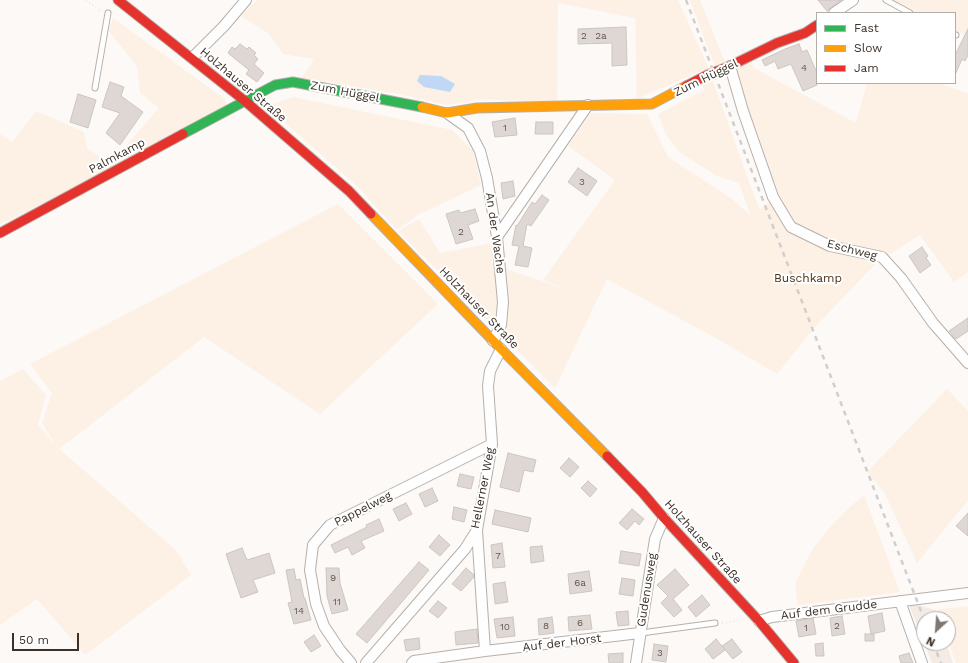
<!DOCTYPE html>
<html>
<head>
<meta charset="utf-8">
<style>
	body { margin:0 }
	#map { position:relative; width:968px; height:663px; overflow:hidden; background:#fcf9f7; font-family:"Work Sans",sans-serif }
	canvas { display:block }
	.legend { position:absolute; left:816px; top:12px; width:140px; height:72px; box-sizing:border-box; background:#fff; border:1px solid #b1ada9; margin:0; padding:5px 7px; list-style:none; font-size:12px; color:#3b3128 }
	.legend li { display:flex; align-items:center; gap:8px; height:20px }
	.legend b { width:20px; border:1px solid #b1ada9 }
	.north { position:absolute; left:916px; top:611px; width:40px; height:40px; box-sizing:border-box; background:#fff; border:1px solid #b1ada9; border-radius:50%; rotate:206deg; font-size:11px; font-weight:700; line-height:16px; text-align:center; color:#3b3128 }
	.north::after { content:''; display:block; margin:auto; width:14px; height:18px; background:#7f7770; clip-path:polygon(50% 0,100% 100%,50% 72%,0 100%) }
	.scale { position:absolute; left:12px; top:633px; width:67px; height:18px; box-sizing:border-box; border:2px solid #3b3128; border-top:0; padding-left:5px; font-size:12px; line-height:14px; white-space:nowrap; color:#3b3128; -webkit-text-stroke:3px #fff; paint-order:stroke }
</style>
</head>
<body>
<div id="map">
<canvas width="968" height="663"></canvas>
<ul class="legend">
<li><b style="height:5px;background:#30b455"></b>Fast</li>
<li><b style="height:5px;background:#ff9f0a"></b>Slow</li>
<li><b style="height:5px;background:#e5322d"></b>Jam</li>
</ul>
<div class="north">N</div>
<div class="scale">50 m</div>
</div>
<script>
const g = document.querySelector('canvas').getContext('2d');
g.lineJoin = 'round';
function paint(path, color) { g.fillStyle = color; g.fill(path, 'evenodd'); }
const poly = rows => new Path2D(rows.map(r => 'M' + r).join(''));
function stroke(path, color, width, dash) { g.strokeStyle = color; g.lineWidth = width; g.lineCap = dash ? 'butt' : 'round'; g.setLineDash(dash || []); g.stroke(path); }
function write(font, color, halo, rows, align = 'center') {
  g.font = font + ' "Work Sans",sans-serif'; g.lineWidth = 4; g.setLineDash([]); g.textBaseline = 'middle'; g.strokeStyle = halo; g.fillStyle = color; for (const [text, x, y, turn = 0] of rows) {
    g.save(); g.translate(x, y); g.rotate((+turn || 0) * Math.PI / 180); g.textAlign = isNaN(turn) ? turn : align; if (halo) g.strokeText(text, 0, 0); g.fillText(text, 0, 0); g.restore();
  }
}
paint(poly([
	[908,602,935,610,938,619,924,619,924,643],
	[924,643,946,643,953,663,932,663]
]), '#f3ebe4');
paint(poly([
	[257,0,678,0,709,69,698,72,637,99,635,18,558,3,557,102,480,99,447,105,399,94,302,78,314,59,283,54,269,34,241,16],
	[690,0,700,0,725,62,715,67],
	[890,0,968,0,968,37,955,31,955,13,917,13],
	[113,18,225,99,227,107,71,190,0,224,0,134,12,142,36,111,84,132,87,148,110,164,159,108,140,93,137,67,109,31],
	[749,57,754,68,856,123,867,83,940,83,968,94,968,272,954,282,920,235,887,256,882,257,813,329,777,374,723,342,607,279,555,388,398,231,419,219,440,253,493,243,492,264,574,292,543,280,615,180,568,146,591,113,647,114,668,157,732,199,751,216,739,183,717,176,679,152,666,134,658,114,704,90,702,84,712,78,749,182,760,210,773,197,730,66],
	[293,97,452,130,473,151,481,185,418,215,397,230,356,185,266,106],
	[338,204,438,304,320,414,204,337,59,449,176,550,191,575,85,655,37,599,0,625,0,381,23,369,46,395,38,425,56,446,42,423,52,393,30,364],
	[947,389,968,411,968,500,917,563,884,492,867,472],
	[864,495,900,592,798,605,795,584,804,565,814,547,831,526,851,506],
	[968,606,968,663,956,663,948,642,948,619,938,619,935,610]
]), '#fdf0e5');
paint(poly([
	[420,75,441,76,455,84,450,92,424,87,417,81]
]), '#c0d8f6');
const building = poly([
	[818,0,841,0,827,11,818,0],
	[626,27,627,65,612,66,612,43,578,44,578,29,626,27],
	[968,29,968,55,965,61,962,59,955,75,955,55,968,29],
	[240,44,247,49,249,47,256,53,254,55,258,59,254,64,264,73,257,82,246,74,249,70,228,53,232,47,235,49,240,44],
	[799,44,802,52,807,50,817,73,817,85,803,91,791,64,778,69,775,61,765,66,762,60,785,49,799,44],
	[110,82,124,87,121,96,143,112,120,145,106,133,120,113,102,107,110,82],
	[78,94,96,100,88,128,70,122,78,94],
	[515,118,517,135,495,137,492,122,515,118],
	[536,122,553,122,553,134,535,134,536,122],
	[578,168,597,181,587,196,568,182,578,168],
	[513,181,515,196,503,199,501,183,513,181],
	[542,195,549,200,531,226,527,224,523,246,532,248,528,267,515,265,519,246,512,245,516,225,517,226,532,202,535,204,542,195],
	[475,209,479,221,468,225,473,239,456,244,446,214,459,210,460,213,475,209],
	[922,247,928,256,926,258,931,265,920,273,909,256,922,247],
	[968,318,968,331,956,339,949,331,968,318],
	[508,453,536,460,533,472,524,470,519,492,500,487,508,453],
	[569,458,579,467,570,477,560,468,569,458],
	[460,474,474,477,471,489,457,486,460,474],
	[588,481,597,489,590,497,581,488,588,481],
	[432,488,438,501,425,507,419,494,432,488],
	[406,503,412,514,399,521,393,509,406,503],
	[454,507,467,510,464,522,452,519,454,507],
	[632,509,644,519,639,525,635,521,627,530,619,523,632,509],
	[495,510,531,518,528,532,492,524,495,510],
	[968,513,968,536,956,526,968,513],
	[379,519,384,531,361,541,365,548,352,555,348,547,335,553,331,545,367,527,366,525,379,519],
	[439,535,450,545,440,556,429,547,439,535],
	[502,543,505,567,493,568,491,545,502,543],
	[542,546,544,561,531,563,530,547,542,546],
	[242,548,247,560,269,553,275,573,253,580,258,592,241,598,226,554,242,548],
	[621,551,641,554,639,566,619,563,621,551],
	[419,562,429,570,367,643,356,634,419,562],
	[326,568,339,568,340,583,348,610,332,614,327,596,326,568],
	[466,568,473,574,474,577,461,591,452,584,466,568],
	[294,569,296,580,300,579,304,598,305,598,311,620,294,624,288,603,292,602,286,570,294,569],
	[675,569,689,585,673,599,682,610,674,617,661,603,668,596,657,585,675,569],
	[589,571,592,591,570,594,568,574,589,571],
	[622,578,635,580,633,596,619,594,622,578],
	[505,582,508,602,495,604,493,584,505,582],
	[702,595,710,605,696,617,688,607,702,595],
	[438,601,447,608,438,618,429,611,438,601],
	[628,611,629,625,618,626,616,612,628,611],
	[882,613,885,631,871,634,868,616,882,613],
	[590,615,592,629,569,631,568,617,590,615],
	[842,616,845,634,832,636,830,618,842,616],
	[513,617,515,636,497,638,494,619,513,617],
	[552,617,554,633,539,635,538,619,552,617],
	[813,618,816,634,799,637,796,621,813,618],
	[477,629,478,643,456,645,455,632,477,629],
	[865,634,874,634,874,641,865,641,865,634],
	[314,635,321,646,311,652,304,642,314,635],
	[419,638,420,649,406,651,404,640,419,638],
	[716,639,725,650,713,659,705,649,716,639],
	[732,639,742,652,733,659,722,646,732,639],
	[823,643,824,656,816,656,815,644,823,643],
	[654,644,668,646,666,662,652,660,654,644],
	[623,653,623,663,609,663,608,654,623,653],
	[909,653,913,663,901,663,899,656,909,653]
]);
paint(building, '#ded7d3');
stroke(building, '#ccc6c2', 1);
const lane = poly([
	[886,0,910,13],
	[955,35,956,35],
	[95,88,108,13],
	[641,633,715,623]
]);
const street = poly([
	[834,13,853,0],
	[192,58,224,26,246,0],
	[730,66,743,111,773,197,791,227,830,246,882,257,901,278,933,323,968,363],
	[447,113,468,128,480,151,487,178,497,237,503,302,501,325,493,341],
	[497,237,588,105],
	[477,530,485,651],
	[900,601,922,663],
	[759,621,772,617,968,593],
	[351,663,340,650,324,626,316,604,310,570,313,545,330,525,492,444],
	[366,663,465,549,477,530,492,444,488,386,490,371,501,349],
	[412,663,414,661,485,651,640,633],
	[636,663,655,539,664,518]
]);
const fast = poly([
	[183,134,275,85,293,82,422,107]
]);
const slow = poly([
	[422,107,447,113,477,108,652,104,686,86],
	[371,214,501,349,607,456]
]);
const jam = poly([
	[118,0,245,101,349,191,371,214],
	[686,86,707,75,730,66,777,43,805,33,817,25],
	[0,233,183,134],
	[607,456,642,492,664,518,759,621,794,663]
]);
stroke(lane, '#b6b0ab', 7);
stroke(street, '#b6b0ab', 12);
stroke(fast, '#b6b0ab', 11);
stroke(slow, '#b6b0ab', 11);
stroke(jam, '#b6b0ab', 11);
stroke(poly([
	[86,0,99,10,102,11],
	[722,623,742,620]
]), '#e6e5e4', 1.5, [1, 3]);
stroke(lane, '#fffefe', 5);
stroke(street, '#fffefe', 10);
stroke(fast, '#30b455', 9);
stroke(slow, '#ff9f0a', 9);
stroke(jam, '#e5322d', 9);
stroke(poly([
	[686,0,924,619],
	[933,643,941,663]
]), '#d1cfce', 2.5, [5, 5]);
write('10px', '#645a53', null, [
	["2",584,36],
	["2a",601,36],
	["4",804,68],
	["1",505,128],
	["3",582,182],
	["2",461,232],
	["7",498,556],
	["9",333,578],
	["6a",580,583],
	["11",337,602],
	["14",299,611],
	["6",580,623],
	["8",546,626],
	["2",837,626],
	["10",505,627],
	["1",806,628],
	["3",660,653]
]);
write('12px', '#3b3128', '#fff', [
	["Zum Hüggel",706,78,-26],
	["Holzhauser Straße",243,85,40],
	["Zum Hüggel",345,92,11],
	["Palmkamp",117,156,-28],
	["An der Wache",495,233,82],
	["Eschweg",852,250,15],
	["Holzhauser Straße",479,308,46],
	["Hellerner Weg",483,488,-79],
	["Pappelweg",363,509,-27],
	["Holzhauser Straße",703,542,48],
	["Gudenusweg",647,590,-81],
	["Auf dem Grudde",829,610,-7],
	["Auf der Horst",562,643,-7]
]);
write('12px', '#4f3115', '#fff', [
	["Buschkamp",808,278]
]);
</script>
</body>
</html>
